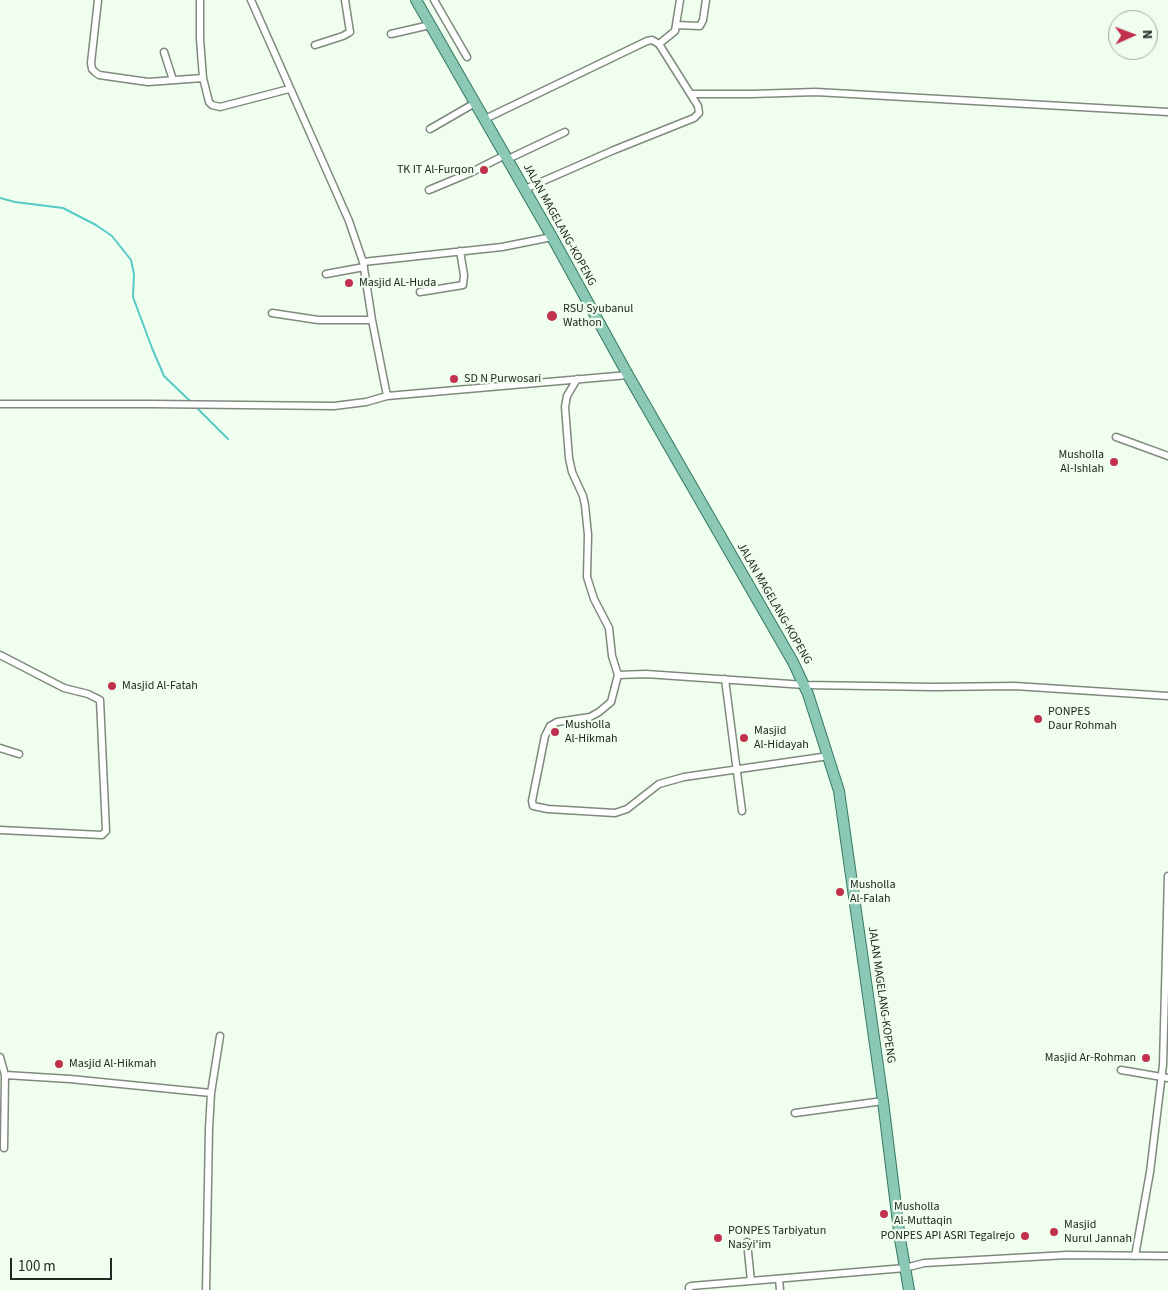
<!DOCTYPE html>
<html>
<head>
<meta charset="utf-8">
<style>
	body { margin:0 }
	#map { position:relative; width:1168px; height:1290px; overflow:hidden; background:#f0feef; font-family:"Source Sans 3",sans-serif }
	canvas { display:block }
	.north { position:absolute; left:1108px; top:10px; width:50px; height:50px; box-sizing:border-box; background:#f0feef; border:1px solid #9ea89d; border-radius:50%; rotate:88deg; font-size:14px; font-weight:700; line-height:20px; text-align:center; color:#232823 }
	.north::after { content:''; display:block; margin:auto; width:18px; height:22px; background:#c1314e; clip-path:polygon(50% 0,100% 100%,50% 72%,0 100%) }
	.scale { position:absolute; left:10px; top:1258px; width:102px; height:22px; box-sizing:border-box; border:2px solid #232823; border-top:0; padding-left:6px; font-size:15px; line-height:18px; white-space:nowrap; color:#232823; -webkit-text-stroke:4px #f0feef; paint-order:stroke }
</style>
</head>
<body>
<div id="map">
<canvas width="1168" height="1290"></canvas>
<div class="north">N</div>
<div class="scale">100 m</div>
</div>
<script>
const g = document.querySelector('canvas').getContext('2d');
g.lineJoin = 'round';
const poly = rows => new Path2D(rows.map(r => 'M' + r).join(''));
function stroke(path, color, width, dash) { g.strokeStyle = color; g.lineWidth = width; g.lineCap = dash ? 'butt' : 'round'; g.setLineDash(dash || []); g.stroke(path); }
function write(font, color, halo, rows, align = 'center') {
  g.font = font + ' "Source Sans 3",sans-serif'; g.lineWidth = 4.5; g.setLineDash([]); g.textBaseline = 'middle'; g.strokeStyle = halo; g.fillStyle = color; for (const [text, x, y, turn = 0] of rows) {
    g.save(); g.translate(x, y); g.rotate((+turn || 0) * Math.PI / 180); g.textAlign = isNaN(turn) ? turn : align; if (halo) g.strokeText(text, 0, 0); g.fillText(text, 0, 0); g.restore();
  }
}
stroke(poly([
	[0,198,15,202,63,208,96,225,112,236,131,260,134,274,133,297,152,348,164,376,191,402],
	[196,407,228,439]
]), '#58cac8', 2);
const street = poly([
	[98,0,91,63,92,69,95,72,99,75,148,82,203,78],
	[200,0,200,39,203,78,209,102,212,105,220,107,289,89],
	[251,0,349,221,363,262,372,320,387,396,628,375],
	[434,0,467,57],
	[676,25,700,26,703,20,706,0],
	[391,34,430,25],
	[659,44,675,31,680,0],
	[315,45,343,36,350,32,345,0],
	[164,52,173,80],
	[691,94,752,94,816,92,1168,112],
	[485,119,647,41,652,40,659,44,698,106,699,113,694,118,614,150,525,189],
	[430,129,475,103],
	[508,159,565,132],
	[429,190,472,172,505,155],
	[363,262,502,247,552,237],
	[326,274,364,267],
	[420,292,463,285,464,275,460,251],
	[272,313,318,320,372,320],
	[577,379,567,396,565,407,569,458,572,472,583,496,585,505,588,535,587,577,594,599,609,628,612,656,618,675,611,702,599,712,590,717,557,722,550,726,545,736,532,801,533,806,548,809,615,813,627,809,659,784,684,777,829,756],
	[0,404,152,404,334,406,366,402,387,396],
	[1116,437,1168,456],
	[0,655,64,688,88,694,100,700,106,831,102,835,0,830],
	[618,675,646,674,805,685,934,687,1015,686,1168,696],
	[725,679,742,811],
	[0,748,19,754],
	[0,1057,5,1075,70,1079,211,1093],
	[1121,1070,1168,1078],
	[795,1113,883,1101],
	[4,1148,5,1075],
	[747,1242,751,1281],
	[1135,1256,1150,1172,1163,1065,1168,876],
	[779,1279,780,1290],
	[206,1290,209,1129,211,1093,220,1036],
	[689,1290,689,1287,691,1286,905,1268,924,1263,1067,1255,1168,1256]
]);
const primary = poly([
	[416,0,552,237,628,375,793,662,808,694,839,791,883,1101,900,1239,909,1290]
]);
stroke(street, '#7e8a7c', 9);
stroke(primary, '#347961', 12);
stroke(street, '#fff', 6);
stroke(primary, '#8bc8b5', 10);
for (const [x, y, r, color] of [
	[484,170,5,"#c1314e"],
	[349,283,5,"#c1314e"],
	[552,316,6,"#c1314e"],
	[454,379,5,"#c1314e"],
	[1114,462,5,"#c1314e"],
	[112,686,5,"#c1314e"],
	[1038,719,5,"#c1314e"],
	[555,732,5,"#c1314e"],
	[744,738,5,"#c1314e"],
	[840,892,5,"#c1314e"],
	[1146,1058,5,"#c1314e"],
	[59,1064,5,"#c1314e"],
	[884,1214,5,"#c1314e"],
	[1054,1232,5,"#c1314e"],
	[1025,1236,5,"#c1314e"],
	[718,1238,5,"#c1314e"]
]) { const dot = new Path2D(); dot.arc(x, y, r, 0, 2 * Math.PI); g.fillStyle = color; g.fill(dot); stroke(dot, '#f0feef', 2); }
write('12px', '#232823', '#f0feef', [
	["TK IT Al-Furqon",474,170,"right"],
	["Masjid AL-Huda",359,283],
	["RSU Syubanul",563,309],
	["Wathon",563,323],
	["SD N Purwosari",464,379],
	["Musholla",1104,455,"right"],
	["Al-Ishlah",1104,469,"right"],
	["Masjid Al-Fatah",122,686],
	["PONPES",1048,712],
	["Daur Rohmah",1048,726],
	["Musholla",565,725],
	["Al-Hikmah",565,739],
	["Masjid",754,731],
	["Al-Hidayah",754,745],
	["Musholla",850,885],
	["Al-Falah",850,899],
	["Masjid Ar-Rohman",1136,1058,"right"],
	["Masjid Al-Hikmah",69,1064],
	["Musholla",894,1207],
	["Al-Muttaqin",894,1221],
	["Masjid",1064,1225],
	["Nurul Jannah",1064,1239],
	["PONPES Tarbiyatun",728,1231],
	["Nasyi'im",728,1245],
	["PONPES API ASRI Tegalrejo",1015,1236,"right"]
], 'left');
write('12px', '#232823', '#f0feef', [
	["JALAN MAGELANG-KOPENG",559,225,61],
	["JALAN MAGELANG-KOPENG",774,604,60],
	["JALAN MAGELANG-KOPENG",881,995,82]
]);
</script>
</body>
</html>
